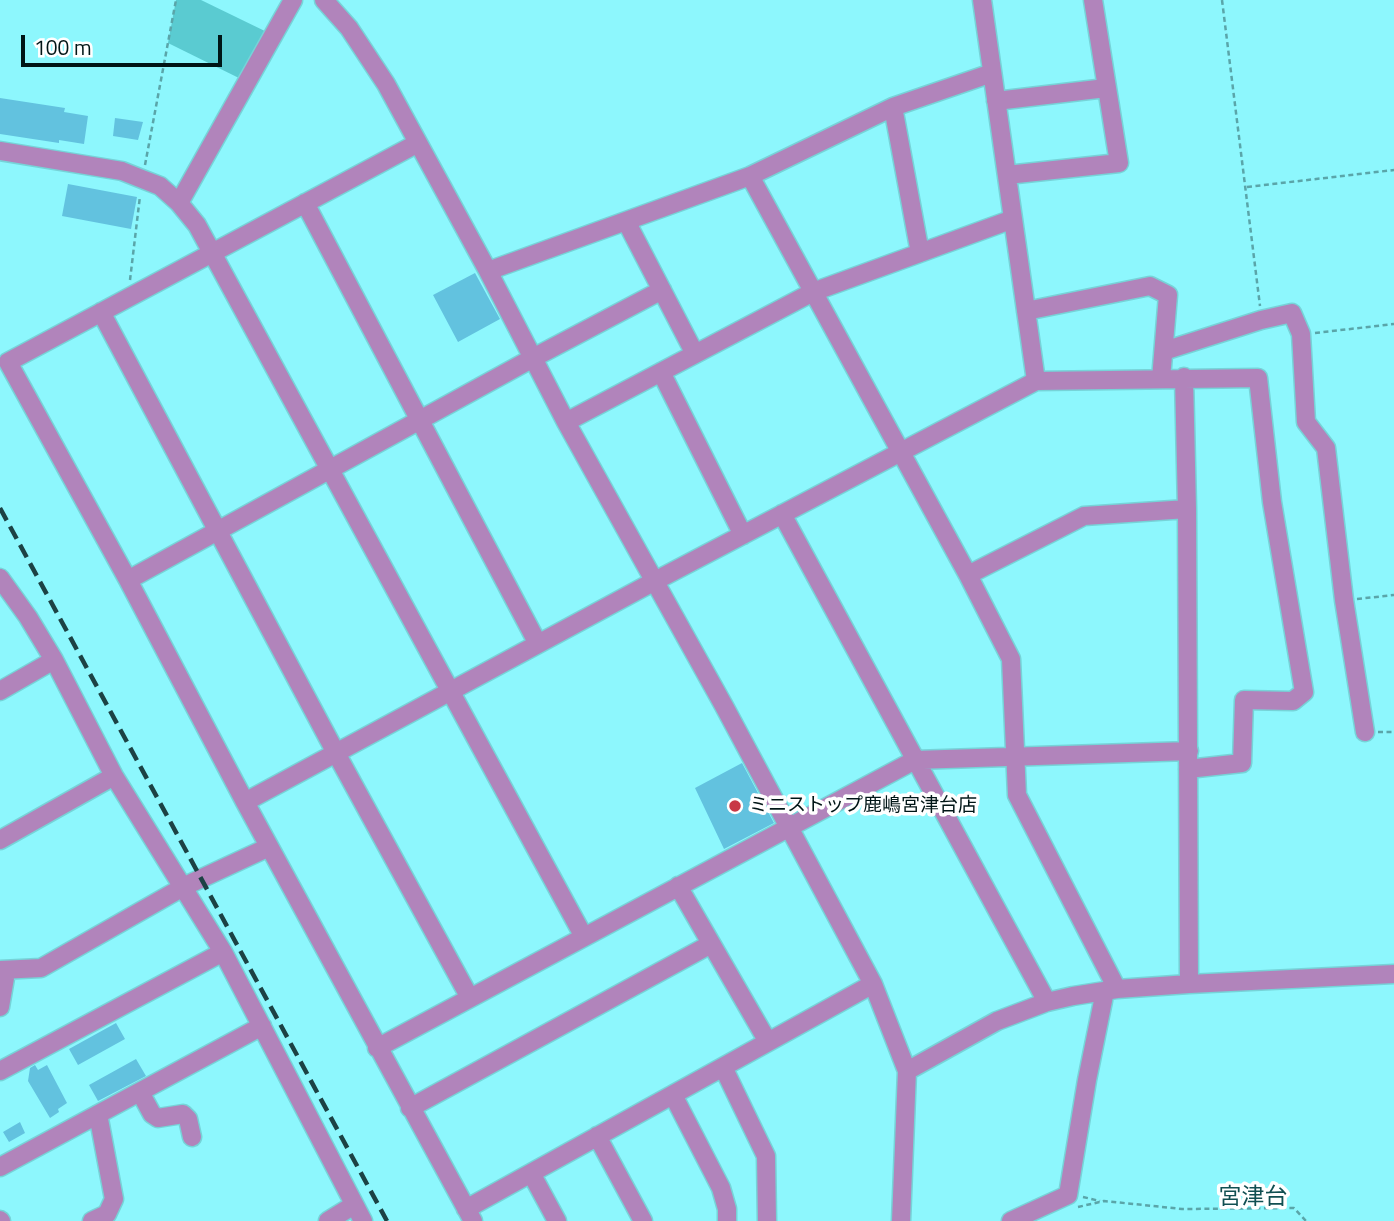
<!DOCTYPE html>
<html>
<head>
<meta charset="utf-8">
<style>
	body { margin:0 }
	#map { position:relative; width:1394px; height:1221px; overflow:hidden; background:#8df7fd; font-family:"Titillium Web",sans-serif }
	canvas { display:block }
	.scale { position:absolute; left:21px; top:35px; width:201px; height:32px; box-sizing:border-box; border:4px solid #001516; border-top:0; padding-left:9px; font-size:21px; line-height:24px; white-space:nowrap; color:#001516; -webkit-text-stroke:5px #fff; paint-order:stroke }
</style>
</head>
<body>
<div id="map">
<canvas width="1394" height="1221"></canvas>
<div class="scale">100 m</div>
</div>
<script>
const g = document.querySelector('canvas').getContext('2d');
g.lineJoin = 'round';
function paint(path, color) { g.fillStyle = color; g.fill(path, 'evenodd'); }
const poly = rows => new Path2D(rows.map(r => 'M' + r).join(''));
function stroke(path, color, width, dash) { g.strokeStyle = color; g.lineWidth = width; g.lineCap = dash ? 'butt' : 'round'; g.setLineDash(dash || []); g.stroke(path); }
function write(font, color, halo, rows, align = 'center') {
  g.font = font + ' "Titillium Web","Noto Sans JP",sans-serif'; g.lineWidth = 7; g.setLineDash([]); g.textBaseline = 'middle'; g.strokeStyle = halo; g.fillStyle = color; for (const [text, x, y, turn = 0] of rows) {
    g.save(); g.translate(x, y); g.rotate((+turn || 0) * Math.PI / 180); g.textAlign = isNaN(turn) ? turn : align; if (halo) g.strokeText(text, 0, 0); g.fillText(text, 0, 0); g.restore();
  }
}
paint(poly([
	[176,0,201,0,273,35,247,82,168,43]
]), '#5acbd1');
paint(poly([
	[0,98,65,108,64,112,88,116,84,144,59,140,59,143,0,134],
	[115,118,143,122,138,140,113,136],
	[68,184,137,197,131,229,62,216],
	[475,273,500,319,458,342,433,295],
	[742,763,774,823,724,849,695,788],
	[116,1023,125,1039,78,1065,69,1049],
	[136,1059,146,1076,98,1101,89,1085],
	[35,1065,38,1070,47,1065,67,1103,58,1109,59,1112,50,1118,28,1081,30,1068],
	[20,1122,25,1133,9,1142,3,1132]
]), '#62c2df');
const minor = poly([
	[324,0,349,28,386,84,488,271,566,422,724,706,873,984,907,1071,901,1221],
	[982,0,1036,381],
	[996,101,1106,88],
	[893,107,920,253],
	[418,143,8,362,128,580,245,802,473,1221],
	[0,151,122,171,142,179,160,186,179,203,197,225,584,937],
	[1007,175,1119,163,1093,0],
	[750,176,968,575,1011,659,1017,795,1117,989],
	[179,203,293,0],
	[305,203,538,644],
	[626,221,695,354],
	[488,271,750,176,893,107,992,73],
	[1026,311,1150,286,1168,295,1161,379],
	[101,312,336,753,470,998],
	[1164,351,1261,320,1292,313,1301,334,1306,422,1326,448,1344,600,1365,732],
	[661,372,743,535],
	[1184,377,1187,509,1189,984],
	[566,422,813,292,1013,219],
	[782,514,1047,1002],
	[968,575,1084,516,1187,509],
	[0,578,28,617,54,660,114,776,223,952,363,1221],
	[128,580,533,358,662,290],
	[0,691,54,660],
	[245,802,653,582,1036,381,1258,378,1272,502,1304,692,1293,701,1244,700,1242,763,1188,769],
	[0,840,114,776],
	[678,886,768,1042],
	[0,970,41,968,185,886,269,847],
	[0,1007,6,972],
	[377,1048,915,760,1189,751],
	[723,1067,766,1156,767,1221],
	[0,1071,223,952],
	[907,1071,997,1021,1047,1002,1073,996,1117,989,1189,984,1394,974],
	[140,1092,152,1114,158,1118,183,1114,188,1119,192,1137],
	[673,1095,721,1188,727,1209,727,1221],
	[410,1108,711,944],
	[597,1136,643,1221],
	[0,1167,262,1026],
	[531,1173,557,1221],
	[466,1209,873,984],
	[0,1220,1,1221],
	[92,1221,107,1214,114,1199,98,1114],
	[328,1221,354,1205],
	[1011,1221,1068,1195,1087,1080,1105,991]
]);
stroke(minor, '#76d3d8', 21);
stroke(poly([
	[1222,0,1260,306],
	[145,165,176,0],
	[1247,187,1394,170],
	[130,280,140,196],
	[1315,333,1394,324],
	[1357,599,1394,595],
	[1378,732,1394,732],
	[1083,1197,1100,1201],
	[1078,1207,1104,1201,1182,1209,1294,1208,1306,1221]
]), '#5aa5a9', 2.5, [5, 3.5]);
stroke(minor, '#b184bb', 18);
stroke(poly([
	[0,508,387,1221]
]), '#1c4244', 4.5, [14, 7]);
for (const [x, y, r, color] of [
	[735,806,7,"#c83846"]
]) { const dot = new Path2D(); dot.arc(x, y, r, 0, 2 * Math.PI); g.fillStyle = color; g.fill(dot); stroke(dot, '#fff', 2.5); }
write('19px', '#001516', '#fff', [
	["ミニストップ鹿嶋宮津台店",749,806]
], 'left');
write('23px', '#114f52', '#fff', [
	["宮津台",1253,1198]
]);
</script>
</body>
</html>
